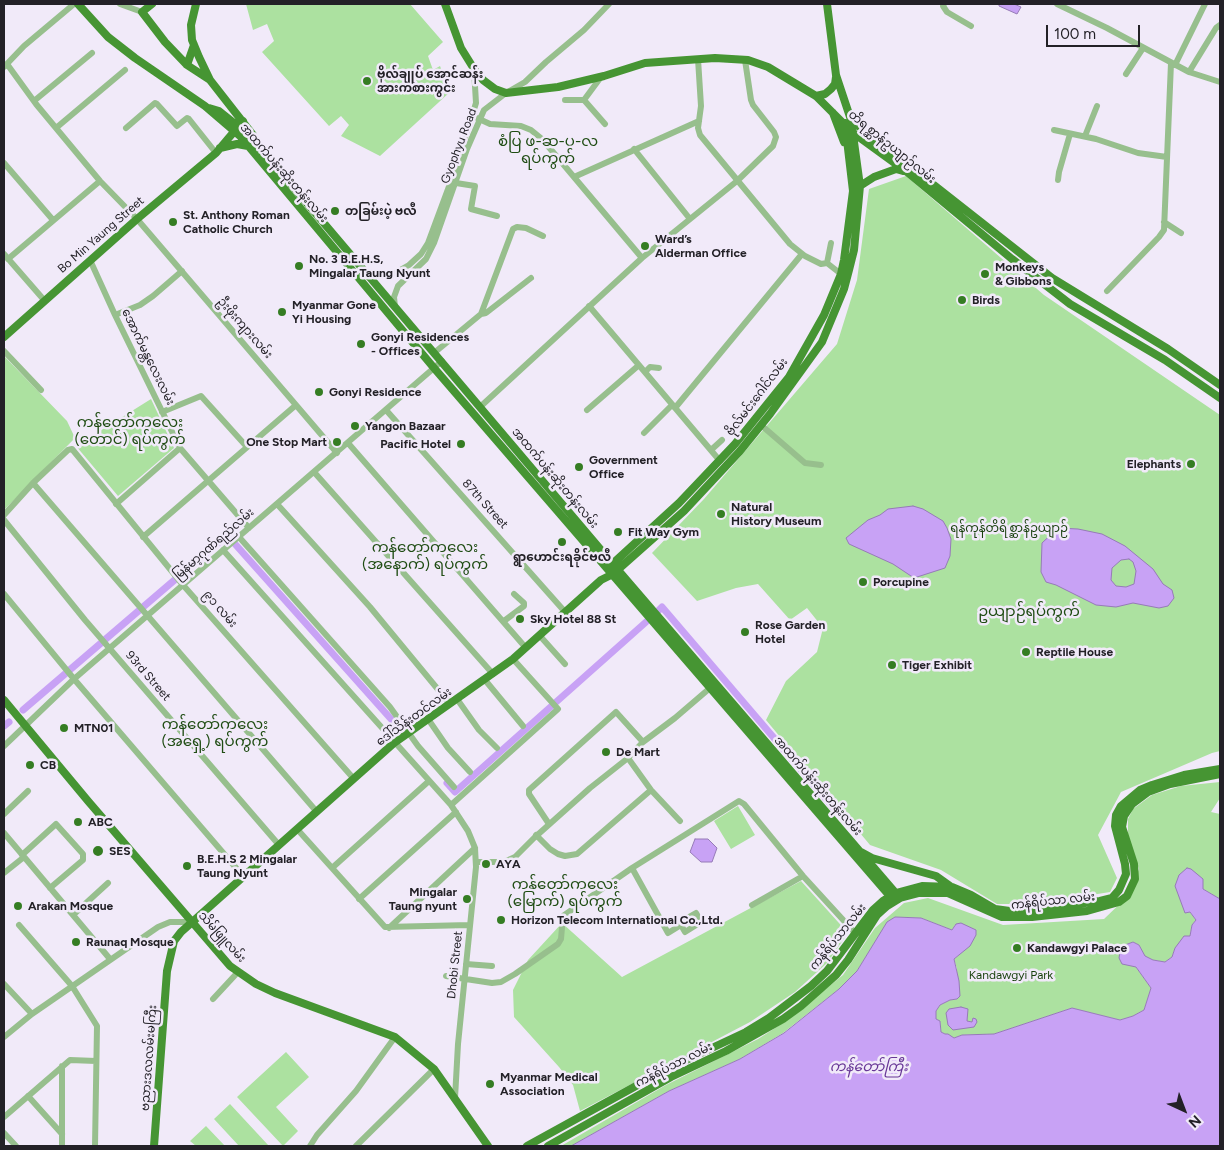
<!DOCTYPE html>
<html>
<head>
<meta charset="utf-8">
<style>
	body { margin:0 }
	#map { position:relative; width:1224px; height:1150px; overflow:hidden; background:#f1eaf9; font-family:Figtree,sans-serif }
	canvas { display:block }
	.frame { position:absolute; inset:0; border:5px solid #232127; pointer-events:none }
	.north { position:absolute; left:1159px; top:1085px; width:50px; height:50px; -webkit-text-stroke:4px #f1eaf9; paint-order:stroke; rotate:137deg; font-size:14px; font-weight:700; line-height:20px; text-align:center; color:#232127 }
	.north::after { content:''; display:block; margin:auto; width:18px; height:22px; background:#232127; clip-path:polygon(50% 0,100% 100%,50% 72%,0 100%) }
	.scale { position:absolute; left:1046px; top:25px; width:94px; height:22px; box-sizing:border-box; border:2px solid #232127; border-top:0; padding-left:6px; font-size:15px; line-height:18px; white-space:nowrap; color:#232127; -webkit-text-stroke:4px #f1eaf9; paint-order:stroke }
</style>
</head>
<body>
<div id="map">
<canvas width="1224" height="1150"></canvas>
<div class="frame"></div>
<div class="north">N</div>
<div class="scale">100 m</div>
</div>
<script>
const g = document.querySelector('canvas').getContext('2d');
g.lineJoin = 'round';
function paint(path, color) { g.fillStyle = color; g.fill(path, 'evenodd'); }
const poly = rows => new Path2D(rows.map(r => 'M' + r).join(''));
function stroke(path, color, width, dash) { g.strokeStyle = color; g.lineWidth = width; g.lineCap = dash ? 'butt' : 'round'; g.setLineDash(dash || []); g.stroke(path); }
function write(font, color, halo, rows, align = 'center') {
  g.font = font + ' Figtree,"Noto Sans Myanmar",sans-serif'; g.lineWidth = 5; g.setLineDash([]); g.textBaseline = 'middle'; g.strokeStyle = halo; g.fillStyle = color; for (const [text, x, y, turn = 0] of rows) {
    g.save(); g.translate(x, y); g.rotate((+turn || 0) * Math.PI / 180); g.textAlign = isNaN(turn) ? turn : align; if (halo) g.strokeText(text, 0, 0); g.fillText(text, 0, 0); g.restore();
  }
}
paint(poly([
	[246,4,410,4,443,42,428,56,433,70,440,66,450,92,380,156,341,136,349,125,341,116,329,126,262,52,274,41,267,24,253,30],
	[906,176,1044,295,1220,415,1220,751,1212,753,1121,792,1098,835,1117,878,1110,892,1035,904,997,904,941,870,870,845,766,720,786,681,817,652,823,628,807,608,790,620,758,584,736,588,697,601,652,553,704,499,837,344,857,280,869,189],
	[4,356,67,421,75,438,4,510],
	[151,399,174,448,118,496,76,446],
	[1220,782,1220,798,1211,812,1220,814,1220,899,1203,889,1202,883,1190,912,1196,920,1192,925,1190,936,1175,948,1172,957,1165,962,1153,960,1144,956,1139,945,1133,942,1125,945,1120,952,1136,967,1151,988,1144,1010,1133,1016,1120,1020,1072,1008,994,1034,962,1035,954,1038,945,1034,941,1032,940,1021,936,1019,936,1011,940,1005,950,1000,957,999,957,969,954,959,960,954,955,925,952,930,921,918,895,917,887,923,857,971,839,989,783,1033,740,1059,669,1091,571,1146,561,1146,666,1085,758,1039,786,1021,843,975,875,928,904,903,928,898,1003,925,1104,919,1130,894,1139,869,1128,836,1128,819,1133,809,1152,795,1181,786],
	[738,806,755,835,731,849,714,821],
	[801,881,848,933,827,963,795,992,750,1022,580,1111,573,1085,559,1067,514,1017,513,990,528,960,562,923,622,977],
	[286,1052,309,1077,276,1107,298,1131,283,1146,237,1097],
	[230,1104,269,1146,239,1146,214,1119],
	[206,1126,225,1146,196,1146,190,1141]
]), '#ace1a0');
const water = poly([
	[999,4,1014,4,1021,7,1017,14,999,6,999,4],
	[913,506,923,509,943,521,947,528,951,539,950,556,945,568,914,578,893,564,849,544,846,538,868,520,880,515,888,509,913,506],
	[1058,528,1078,529,1102,534,1125,546,1153,569,1163,584,1172,590,1174,598,1168,606,1159,608,1133,603,1116,607,1096,605,1056,585,1046,582,1041,572,1042,543,1058,528],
	[1129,559,1133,562,1136,571,1134,584,1126,587,1116,586,1111,580,1112,568,1121,560,1129,559],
	[695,839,708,839,717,848,712,862,701,862,690,852,695,839],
	[1187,868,1191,869,1203,879,1203,889,1220,899,1220,1146,571,1146,669,1091,740,1059,784,1033,839,989,857,971,887,922,895,917,921,918,952,930,956,924,961,923,976,930,976,935,970,946,954,959,959,981,960,996,957,999,950,1000,940,1005,936,1011,936,1019,940,1021,941,1032,945,1034,948,1034,954,1038,962,1035,994,1034,1072,1008,1120,1020,1133,1016,1144,1010,1151,988,1136,967,1122,964,1119,958,1120,952,1125,945,1133,942,1139,945,1145,956,1153,960,1165,962,1172,957,1175,948,1184,936,1190,936,1192,925,1196,920,1190,912,1185,913,1175,886,1179,875,1187,868],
	[961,1007,968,1009,967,1021,972,1022,973,1018,976,1019,977,1022,974,1027,953,1030,948,1025,946,1013,949,1009,961,1007]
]);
paint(water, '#c8a2f5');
stroke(water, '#967bb7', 1);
stroke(poly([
	[659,610,662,607,833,807],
	[23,710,227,535,399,728],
	[4,726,9,722],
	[447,783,455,792,646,622]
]), '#c8a2f5', 7);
stroke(poly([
	[120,4,142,12],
	[944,4,943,6,947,12,971,26],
	[1057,4,1107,28,1189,72,1220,82],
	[698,59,701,106,698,128,700,135,790,244,805,256,821,264,827,263,841,274],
	[7,64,36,104,100,181,137,219,337,453],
	[1175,65,1205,4],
	[4,67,24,46,74,4],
	[1189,72,1216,28,1220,25],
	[1126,74,1143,48],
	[565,100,584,100,601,77],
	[584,100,605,124],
	[34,101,92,53],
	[477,118,490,124,521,126,531,130,542,139,642,258],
	[56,128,125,70],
	[126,128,155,103,157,104,177,126,187,118,189,119,216,153],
	[1054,130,1096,139,1138,153,1167,157],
	[1085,136,1097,106],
	[634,149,690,219],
	[4,163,53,220],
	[574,177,699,121],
	[1058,180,1059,172,1070,134],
	[456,183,475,186,471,209,497,216],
	[1164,222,1181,233],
	[4,254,44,300],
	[8,259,100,181],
	[90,260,115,315,180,448,249,528],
	[827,263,831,243],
	[367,275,385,275,395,273,409,265,421,254,428,243,451,181,476,103,474,69],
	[1107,291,1159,237,1164,230,1171,63],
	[589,306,720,461],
	[395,307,394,297,398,286,426,259,434,243,467,149,484,110,506,93,525,82,546,62,584,30,609,4],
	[481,314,486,313,531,278],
	[115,315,140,305,153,296,182,271],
	[4,351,41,390],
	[434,353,481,314,513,229,517,227,526,228,543,236],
	[645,372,650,367,659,368],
	[480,407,642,258,737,181,773,146,776,137,774,132,753,105,751,100,745,60],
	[675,408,802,254],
	[386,410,566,613],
	[587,410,639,365],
	[162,412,201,396,247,447],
	[761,425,805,463,821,465],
	[644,433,672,405],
	[348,443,526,648],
	[711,450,722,440],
	[314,472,493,674],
	[33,483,317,812],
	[116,504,180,448],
	[277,504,370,607,450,704],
	[4,515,33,483,68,450,72,449,183,585,354,779],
	[4,520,85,620,279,845],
	[143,537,296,405],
	[239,537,390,707,418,746,454,787],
	[223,550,451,805,468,831,475,848,476,867,458,1044,455,1098],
	[4,594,74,679,243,876],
	[504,621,524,606,524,603,514,594],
	[540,636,565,664],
	[485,680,523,726],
	[457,699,479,730,497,748],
	[428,719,448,748,470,772],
	[643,742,675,718,710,688],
	[4,746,74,679,442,361],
	[628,758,651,790,680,821],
	[451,805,558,709,513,659],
	[4,814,28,791],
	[297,829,385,927,470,925],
	[4,833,110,959],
	[536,835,550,849,558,854,565,856,577,854,651,790],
	[22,855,56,824,83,854,83,860,50,888],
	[476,862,504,862,515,857,534,838,590,788,628,758,643,742,616,712,529,790,529,794,549,824],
	[332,868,429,781],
	[632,868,668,933,681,925,680,922,696,913,701,922,685,932,681,925],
	[4,873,24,857],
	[359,899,456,812],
	[752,905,803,876],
	[73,915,108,883],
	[19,925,72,986,97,1026,95,1146],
	[389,928,475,848],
	[466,964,492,966],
	[446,976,492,983,501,982,515,974,558,944,561,939,563,916,632,868,739,801,744,804,803,876,856,934],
	[4,984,32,1014],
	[213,999,238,972],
	[4,1037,32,1014,158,927,170,922,192,922],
	[62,1066,62,1146],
	[28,1096,62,1134],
	[4,1117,70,1060,96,1061],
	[4,1133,16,1146],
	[310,1146,317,1135,356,1091,395,1037],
	[356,1146,434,1069]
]), '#97bf8d', 6);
stroke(poly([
	[78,4,108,37,135,58,205,106,240,136,434,368,894,901],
	[152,4,142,12,165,42,187,65,210,80],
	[196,4,191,25,192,40,199,57,210,80,253,135],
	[445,4,461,48,474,69,483,80,495,89,506,93,558,87,604,76,645,63,715,58,748,60,768,67,816,96,852,132,907,172,1012,259,1070,304,1165,360,1220,398],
	[187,65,194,45],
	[816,96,825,94,831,89,835,84,836,77],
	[209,108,219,111,239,127,261,149,618,570,900,898],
	[833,113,844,142],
	[851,120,1052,278,1168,349,1220,385],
	[220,148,237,144,248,146],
	[860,186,874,177,896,169,903,171],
	[4,337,137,219,216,153,243,121],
	[609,567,679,503,735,444,789,377,824,315,841,274,844,260,853,191,845,123],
	[4,700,88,801,230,966,256,984,275,993,395,1037,434,1069,488,1146],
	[861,852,872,858,936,876,950,886],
	[154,1146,167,971,174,941,181,932,394,743,513,659,601,580,613,574,684,511,740,451,770,414,822,342,844,289,849,270,854,250,860,186,851,120,836,75,827,4],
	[527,1146,665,1070,746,1032,769,1018,811,986,827,971,873,910,883,901,896,893,922,886,952,887,971,895,995,909,1017,912,1100,901,1112,898,1119,890,1126,874,1125,864,1115,826,1116,815,1121,806,1140,790,1152,785,1184,775,1220,769],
	[548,1146,671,1077,726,1051,783,1019,801,1006,836,975,848,960,877,915,887,906,900,898,919,893,948,893,1002,917,1032,917,1087,911,1119,902,1127,896,1135,879,1134,864,1122,827,1124,816,1132,804,1148,792,1170,784,1220,774]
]), '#469533', 8);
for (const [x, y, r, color] of [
	[367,81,5,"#357d23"],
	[335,211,5,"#357d23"],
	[173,222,5,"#357d23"],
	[645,246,5,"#357d23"],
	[299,266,5,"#357d23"],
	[985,274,5,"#357d23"],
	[962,300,5,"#357d23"],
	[282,312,5,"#357d23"],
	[361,344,5,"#357d23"],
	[319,392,5,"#357d23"],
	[355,426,5,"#357d23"],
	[337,442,5,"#357d23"],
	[461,444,5,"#357d23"],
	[1191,464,5,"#357d23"],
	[579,467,5,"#357d23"],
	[721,514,5,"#357d23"],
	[618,532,5,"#357d23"],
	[562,542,5,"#357d23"],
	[863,582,5,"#357d23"],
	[520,619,5,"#357d23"],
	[745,632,5,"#357d23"],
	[1026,652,5,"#357d23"],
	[892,665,5,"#357d23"],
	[64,728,5,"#357d23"],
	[606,752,5,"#357d23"],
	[30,765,5,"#357d23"],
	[78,822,5,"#357d23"],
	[98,851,6,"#357d23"],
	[486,864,5,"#357d23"],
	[187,866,5,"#357d23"],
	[467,899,5,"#357d23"],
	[18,906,5,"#357d23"],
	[501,920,5,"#357d23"],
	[76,942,5,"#357d23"],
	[1017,948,5,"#357d23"],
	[490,1084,5,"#357d23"]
]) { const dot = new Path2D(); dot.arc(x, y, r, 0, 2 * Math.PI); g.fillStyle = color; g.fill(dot); stroke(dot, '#f1eaf9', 2); }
write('bold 12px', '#232127', '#f1eaf9', [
	["ဗိုလ်ချုပ် အောင်ဆန်း",377,74],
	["အားကစားကွင်း",377,88],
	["တခြမ်းပဲ့ ဗလီ",345,211],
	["St. Anthony Roman",183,215],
	["Catholic Church",183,229],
	["Ward’s",655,239],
	["Alderman Office",655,253],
	["No. 3 B.E.H.S,",309,259],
	["Mingalar Taung Nyunt",309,273],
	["Monkeys",995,267],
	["& Gibbons",995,281],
	["Birds",972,300],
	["Myanmar Gone",292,305],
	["Yi Housing",292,319],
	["Gonyi Residences",371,337],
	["- Offices",371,351],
	["Gonyi Residence",329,392],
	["Yangon Bazaar",365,426],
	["One Stop Mart",327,442,"right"],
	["Pacific Hotel",451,444,"right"],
	["Government",589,460],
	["Office",589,474],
	["Elephants",1181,464,"right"],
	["Natural",731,507],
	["History Museum",731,521],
	["Fit Way Gym",628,532],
	["ရွာဟောင်းရခိုင်ဗလီ",562,557,"center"],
	["Porcupine",873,582],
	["Sky Hotel 88 St",530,619],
	["Rose Garden",755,625],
	["Hotel",755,639],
	["Reptile House",1036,652],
	["Tiger Exhibit",902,665],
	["MTN01",74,728],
	["De Mart",616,752],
	["CB",40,765],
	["ABC",88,822],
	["SES",109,851],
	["B.E.H.S 2 Mingalar",197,859],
	["Taung Nyunt",197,873],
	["AYA",496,864],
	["Mingalar",457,892,"right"],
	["Taung nyunt",457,906,"right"],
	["Arakan Mosque",28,906],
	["Horizon Telecom International Co.,Ltd.",511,920],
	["Raunaq Mosque",86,942],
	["Kandawgyi Palace",1027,948],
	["Myanmar Medical",500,1077],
	["Association",500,1091]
], 'left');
write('12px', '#232127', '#f1eaf9', [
	["Gyophyu Road",459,146,-69],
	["တိရစ္ဆာန်ဥယျာဉ်လမ်း",892,147,39],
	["အထက်ပန်းဆိုးတန်းလမ်း",284,173,49],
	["Bo Min Yaung Street",101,235,-41],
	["ဦးဖိုးကျားလမ်း",245,328,49],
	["အောက်မန္တလေးလမ်း",148,357,64],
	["ဗိုလ်မင်းဂေါင်လမ်း",757,397,-53],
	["အထက်ပန်းဆိုးတန်းလမ်း",555,478,50],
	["87th Street",485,504,48],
	["မြန်မာ့ဂုဏ်ရည်လမ်း",214,544,-41],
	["၉၁ လမ်း",220,609,49],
	["93rd Street",148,676,49],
	["ဒေါ်သိန်းတင်လမ်း",414,717,-36],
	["အထက်ပန်းဆိုးတန်းလမ်း",818,786,49],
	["ကန်ရိပ်သာ လမ်း",1053,901,-6],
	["သိမ်ဖြူလမ်း",222,937,48],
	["ကန်ရိပ်သာလမ်း",838,937,-51],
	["Dhobi Street",455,965,-84],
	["ဗညားဒလလမ်းမကြီး",149,1058,-86],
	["ကန်ရိပ်သာ လမ်း",674,1065,-27]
]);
write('12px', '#163f0b', '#f1eaf9', [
	["ရန်ကုန်တိရိစ္ဆာန်ဥယျာဉ်",1009,528],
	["Kandawgyi Park",1011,975]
]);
write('italic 14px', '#673696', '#f1eaf9', [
	["ကန်တော်ကြီး",869,1067]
]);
write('15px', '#1f4c13', '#f1eaf9', [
	["စံပြ ဖ-ဆ-ပ-လ",548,142],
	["ရပ်ကွက်",548,159],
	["ကန်တော်ကလေး",130,423],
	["(တောင်) ရပ်ကွက်",130,440],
	["ကန်တော်ကလေး",425,548],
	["(အနောက်) ရပ်ကွက်",425,565],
	["ဥယျာဉ်ရပ်ကွက်",1029,612],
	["ကန်တော်ကလေး",215,725],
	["(အရှေ့) ရပ်ကွက်",215,742],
	["ကန်တော်ကလေး",565,885],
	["(မြောက်) ရပ်ကွက်",565,902]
]);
</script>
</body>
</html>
